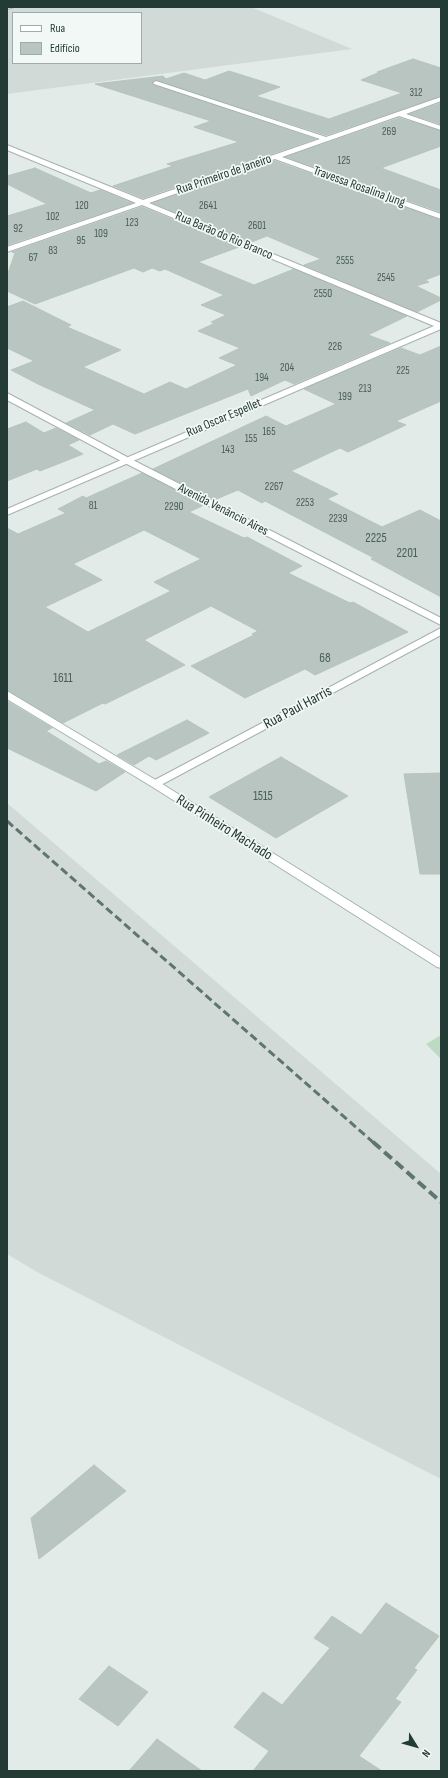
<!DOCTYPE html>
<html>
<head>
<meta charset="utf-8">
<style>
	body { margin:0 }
	#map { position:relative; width:448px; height:1778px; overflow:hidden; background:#e2ebe7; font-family:"Sofia Sans Condensed",sans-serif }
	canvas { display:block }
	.frame { position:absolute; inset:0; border:8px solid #243a34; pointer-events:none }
	.legend { position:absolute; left:12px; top:12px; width:130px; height:52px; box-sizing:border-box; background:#f2f8f5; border:1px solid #a0aca8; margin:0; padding:5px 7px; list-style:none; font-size:12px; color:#243a34 }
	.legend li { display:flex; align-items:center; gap:8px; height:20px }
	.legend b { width:20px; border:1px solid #a0aca8 }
	.north { position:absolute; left:396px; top:1726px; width:40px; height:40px; -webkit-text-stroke:3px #f2f8f5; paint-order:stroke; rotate:127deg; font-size:11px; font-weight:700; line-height:16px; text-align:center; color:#243a34 }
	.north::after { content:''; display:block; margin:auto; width:14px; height:18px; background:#243a34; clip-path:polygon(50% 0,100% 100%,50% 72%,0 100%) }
</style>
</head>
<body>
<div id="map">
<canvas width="448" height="1778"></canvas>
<div class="frame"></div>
<ul class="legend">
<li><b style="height:5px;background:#fff"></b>Rua</li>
<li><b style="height:11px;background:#b8c5c0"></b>Edifício</li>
</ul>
<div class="north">N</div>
</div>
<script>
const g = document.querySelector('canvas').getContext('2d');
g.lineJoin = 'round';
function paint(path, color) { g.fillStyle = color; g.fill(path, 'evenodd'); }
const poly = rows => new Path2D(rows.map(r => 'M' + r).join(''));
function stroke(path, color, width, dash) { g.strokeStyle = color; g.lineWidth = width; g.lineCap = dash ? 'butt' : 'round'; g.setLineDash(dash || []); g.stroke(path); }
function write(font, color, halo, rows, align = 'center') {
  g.font = font + ' "Sofia Sans Condensed",sans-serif'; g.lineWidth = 3.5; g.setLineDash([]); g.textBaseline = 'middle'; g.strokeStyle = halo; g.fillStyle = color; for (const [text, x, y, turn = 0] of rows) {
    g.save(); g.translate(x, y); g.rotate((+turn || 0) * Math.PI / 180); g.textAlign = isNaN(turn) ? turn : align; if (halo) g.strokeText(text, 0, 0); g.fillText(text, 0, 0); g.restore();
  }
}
paint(poly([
	[7,7,251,7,352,49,7,94],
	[13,13,141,13,141,63,13,63],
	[7,803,441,1174,441,1479,39,1273,7,1254]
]), '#d1dad6');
paint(poly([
	[441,1035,441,1059,426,1044]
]), '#bedac5');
const building = poly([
	[413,59,441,68,441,96,326,135,155,80,152,83,154,85,315,139,143,198,113,186,173,166,167,164,239,142,194,127,211,121,95,84,163,76,166,79,184,73,205,80,229,71,280,87,256,96,329,119,402,93,361,80,380,72,377,72,413,59],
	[441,103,441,124,410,114,441,103],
	[399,118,441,131,441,146,381,168,441,190,441,212,286,157,399,118],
	[275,161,441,220,441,274,425,280,429,282,416,286,441,298,441,300,417,312,304,265,321,259,267,236,249,243,153,203,275,161],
	[35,168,91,193,100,190,132,203,7,245,7,216,47,204,7,184,7,176,35,168],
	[142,207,239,247,198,262,254,285,294,269,407,316,368,335,390,343,294,384,285,380,251,396,248,389,135,434,113,424,90,435,66,423,95,410,38,384,11,370,34,361,7,348,7,307,23,301,71,325,67,327,121,350,83,367,144,394,170,382,186,389,237,365,219,358,240,348,198,331,215,323,211,322,226,315,201,305,224,295,165,269,160,271,152,268,143,272,134,268,35,304,7,291,7,276,15,253,12,252,142,207],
	[441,346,441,401,396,421,406,425,348,452,340,448,291,471,338,494,327,499,382,527,420,510,441,521,441,597,371,559,374,558,265,501,262,503,238,490,214,500,153,469,266,416,286,426,336,404,304,389,401,348,420,355,441,346],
	[26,422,44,433,56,428,79,440,68,445,83,454,40,471,37,469,7,481,7,429,26,422],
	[142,473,204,505,189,512,244,538,247,537,302,566,288,573,350,603,353,602,408,632,315,675,305,669,245,698,191,666,254,635,252,634,258,631,211,606,144,640,185,665,105,704,103,703,63,723,7,690,7,528,18,534,66,513,58,509,83,496,86,498,142,473],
	[144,530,201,559,154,582,171,591,88,632,45,607,102,580,73,564,144,530],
	[7,701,52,728,46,731,99,764,106,761,125,772,96,791,7,748,7,701],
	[187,720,209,733,156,760,149,756,134,765,117,755,187,720],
	[281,757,348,796,276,838,209,797,281,757],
	[441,773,441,874,420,874,404,774,441,773],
	[94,1465,126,1491,39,1559,31,1518,94,1465],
	[386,1603,439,1636,414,1668,417,1670,395,1699,401,1702,359,1756,382,1771,253,1771,269,1751,234,1727,263,1692,282,1705,330,1648,314,1638,332,1616,361,1635,386,1603],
	[109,1666,148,1692,118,1726,79,1699,109,1666],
	[157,1739,202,1771,129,1771,157,1739]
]);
paint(building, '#b8c5c0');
stroke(building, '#b6c4bd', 1);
const minor = poly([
	[7,7,14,7,7,9,7,7],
	[156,81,326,137,441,97,441,101,406,114,441,126,441,130,399,116,282,157,441,214,441,219,275,159,149,203,441,323,441,329,7,515,7,509,434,326,142,205,7,252,7,247,136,203,7,150,7,145,143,200,320,139,154,84,153,83,156,81],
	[441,628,441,635,159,786,155,787,149,784,151,782,441,628]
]);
const tertiary = poly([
	[7,393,129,458,441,618,441,625,123,462,7,400,7,393]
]);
const secondary = poly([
	[7,691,159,782,441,958,441,968,437,967,151,786,7,699,7,691]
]);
stroke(minor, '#a5b2ae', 2);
stroke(tertiary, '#a5b2ae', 2);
stroke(secondary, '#a2b5ae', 2);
paint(minor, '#fff');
paint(tertiary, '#fff');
paint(secondary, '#fff');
stroke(poly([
	[7,821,374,1143]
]), '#5f756f', 3, [8, 4]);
stroke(poly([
	[373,1142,441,1202]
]), '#5f756f', 4, [10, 5]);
write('11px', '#495d57', null, [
	["312",416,93],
	["269",389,132],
	["125",344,161],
	["120",82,206],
	["2641",208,206],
	["102",53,217],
	["123",132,223],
	["2601",257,226],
	["92",18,229],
	["109",101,234],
	["95",81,241],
	["83",53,251],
	["67",33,258],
	["2555",345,261],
	["2545",386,278],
	["2550",323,294],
	["226",335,347],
	["204",287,368],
	["225",403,371],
	["194",262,378],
	["213",365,389],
	["199",345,397],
	["165",269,432],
	["155",251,439],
	["143",228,450],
	["2267",274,487],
	["2253",305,503],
	["81",93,506],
	["2290",174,507],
	["2239",338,519]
]);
write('13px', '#243a34', '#f2f8f5', [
	["Rua Primeiro de Janeiro",224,175,-19],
	["Travessa Rosalina Jung",359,187,20],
	["Rua Barão do Rio Branco",224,236,23],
	["Rua Oscar Espellet",224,418,-23],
	["Avenida Venâncio Aires",223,510,27]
]);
write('13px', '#495d57', null, [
	["2225",376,539],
	["2201",407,554],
	["68",325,659],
	["1611",63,679],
	["1515",263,797]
]);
write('15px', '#243a34', '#f2f8f5', [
	["Rua Paul Harris",298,708,-28],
	["Rua Pinheiro Machado",224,828,32]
]);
</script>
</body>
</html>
